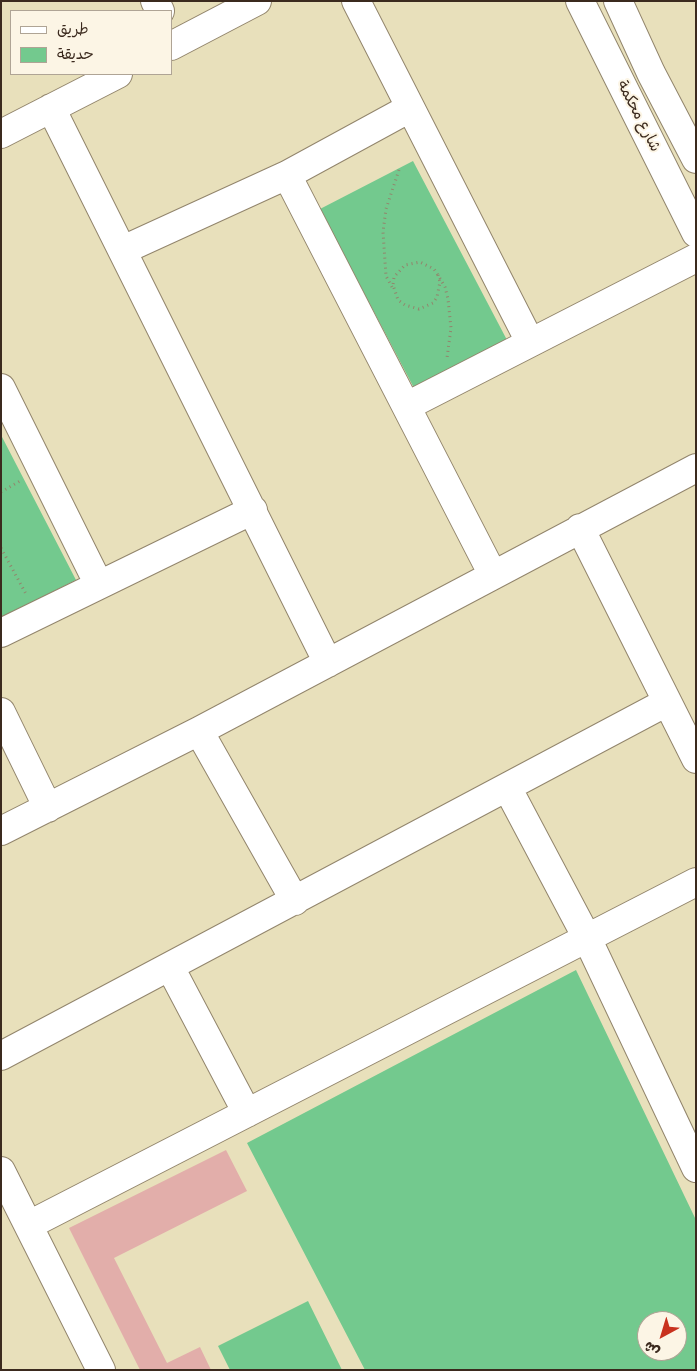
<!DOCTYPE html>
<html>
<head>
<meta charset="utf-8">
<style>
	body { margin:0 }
	#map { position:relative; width:697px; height:1371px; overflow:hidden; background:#e8e0bb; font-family:"Gochi Hand","Playpen Sans Arabic",sans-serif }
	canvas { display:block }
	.frame { position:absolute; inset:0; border:2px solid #3b2a1e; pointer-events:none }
	.legend { position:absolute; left:10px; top:10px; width:162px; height:65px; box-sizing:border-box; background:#fcf5e5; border:1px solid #afa495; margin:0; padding:6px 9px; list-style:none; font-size:15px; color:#3b2a1e }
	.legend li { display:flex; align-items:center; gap:10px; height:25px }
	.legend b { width:25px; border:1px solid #afa495 }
	.north { position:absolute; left:637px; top:1311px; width:50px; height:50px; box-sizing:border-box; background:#fcf5e5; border:1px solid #afa495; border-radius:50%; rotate:219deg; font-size:14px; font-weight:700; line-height:20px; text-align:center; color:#3b2a1e }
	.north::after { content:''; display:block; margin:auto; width:18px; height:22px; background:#c8321e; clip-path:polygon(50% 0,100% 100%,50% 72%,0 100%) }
</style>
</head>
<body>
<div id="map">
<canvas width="697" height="1371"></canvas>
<div class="frame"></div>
<ul class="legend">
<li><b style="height:6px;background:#fff"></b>طريق</li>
<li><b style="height:14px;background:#73c98e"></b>حديقة</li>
</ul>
<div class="north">ش</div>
</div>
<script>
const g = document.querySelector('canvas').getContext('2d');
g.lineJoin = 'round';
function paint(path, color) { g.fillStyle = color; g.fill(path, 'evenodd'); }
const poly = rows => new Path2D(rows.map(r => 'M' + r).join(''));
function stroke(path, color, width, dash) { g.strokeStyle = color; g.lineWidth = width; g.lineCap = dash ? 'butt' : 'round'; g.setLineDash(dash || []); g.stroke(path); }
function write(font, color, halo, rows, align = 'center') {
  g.font = font + ' "Gochi Hand","Playpen Sans Arabic",sans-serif'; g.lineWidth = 4; g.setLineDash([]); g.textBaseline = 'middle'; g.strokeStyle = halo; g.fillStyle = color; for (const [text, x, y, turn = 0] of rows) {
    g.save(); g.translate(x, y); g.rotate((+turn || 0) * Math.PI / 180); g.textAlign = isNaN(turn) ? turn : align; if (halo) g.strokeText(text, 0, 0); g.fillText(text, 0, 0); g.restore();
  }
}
paint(poly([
	[413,161,518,361,425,409,320,209],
	[1,435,76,580,1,618],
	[576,970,696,1220,696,1370,365,1370,247,1143],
	[647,1321,677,1321,677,1351,647,1351],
	[308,1301,342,1370,230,1370,218,1346]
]), '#73c98e');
paint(poly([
	[226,1150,247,1191,114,1258,167,1363,200,1347,211,1370,140,1370,69,1228]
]), '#e2aeaa');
const minor = poly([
	[155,1,160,11],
	[356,1,530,342],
	[171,46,257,1],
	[51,108,328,663],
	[1,134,118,74],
	[287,175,493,575],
	[123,250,287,175,410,108],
	[1,388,99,585],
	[407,406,696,258],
	[580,528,696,759],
	[1,633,253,510],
	[1,712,48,808],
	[199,731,295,901],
	[507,787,587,938,696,1168],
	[1,831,199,731,696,468],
	[170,967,247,1113],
	[1,1056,667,702],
	[1,1171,101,1370],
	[29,1225,696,882]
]);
const major = poly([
	[580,1,696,233],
	[618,1,651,73,696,159]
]);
stroke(minor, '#92856c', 30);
stroke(major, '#92856c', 30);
stroke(poly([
	[438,275,440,282,437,297,433,303,419,309,405,305,398,300,393,285,394,277,405,265,420,262,434,269,438,275,445,287,448,299,451,328,447,358],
	[392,287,386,276,383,232,386,209,400,167],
	[1,492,20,481],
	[1,548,26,594]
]), '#92856c', 3, [1, 4]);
stroke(minor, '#fff', 28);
stroke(major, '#fff', 28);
write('15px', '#3b2a1e', '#fcf5e5', [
	["شارع محكمة",637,117,63]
]);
</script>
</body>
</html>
